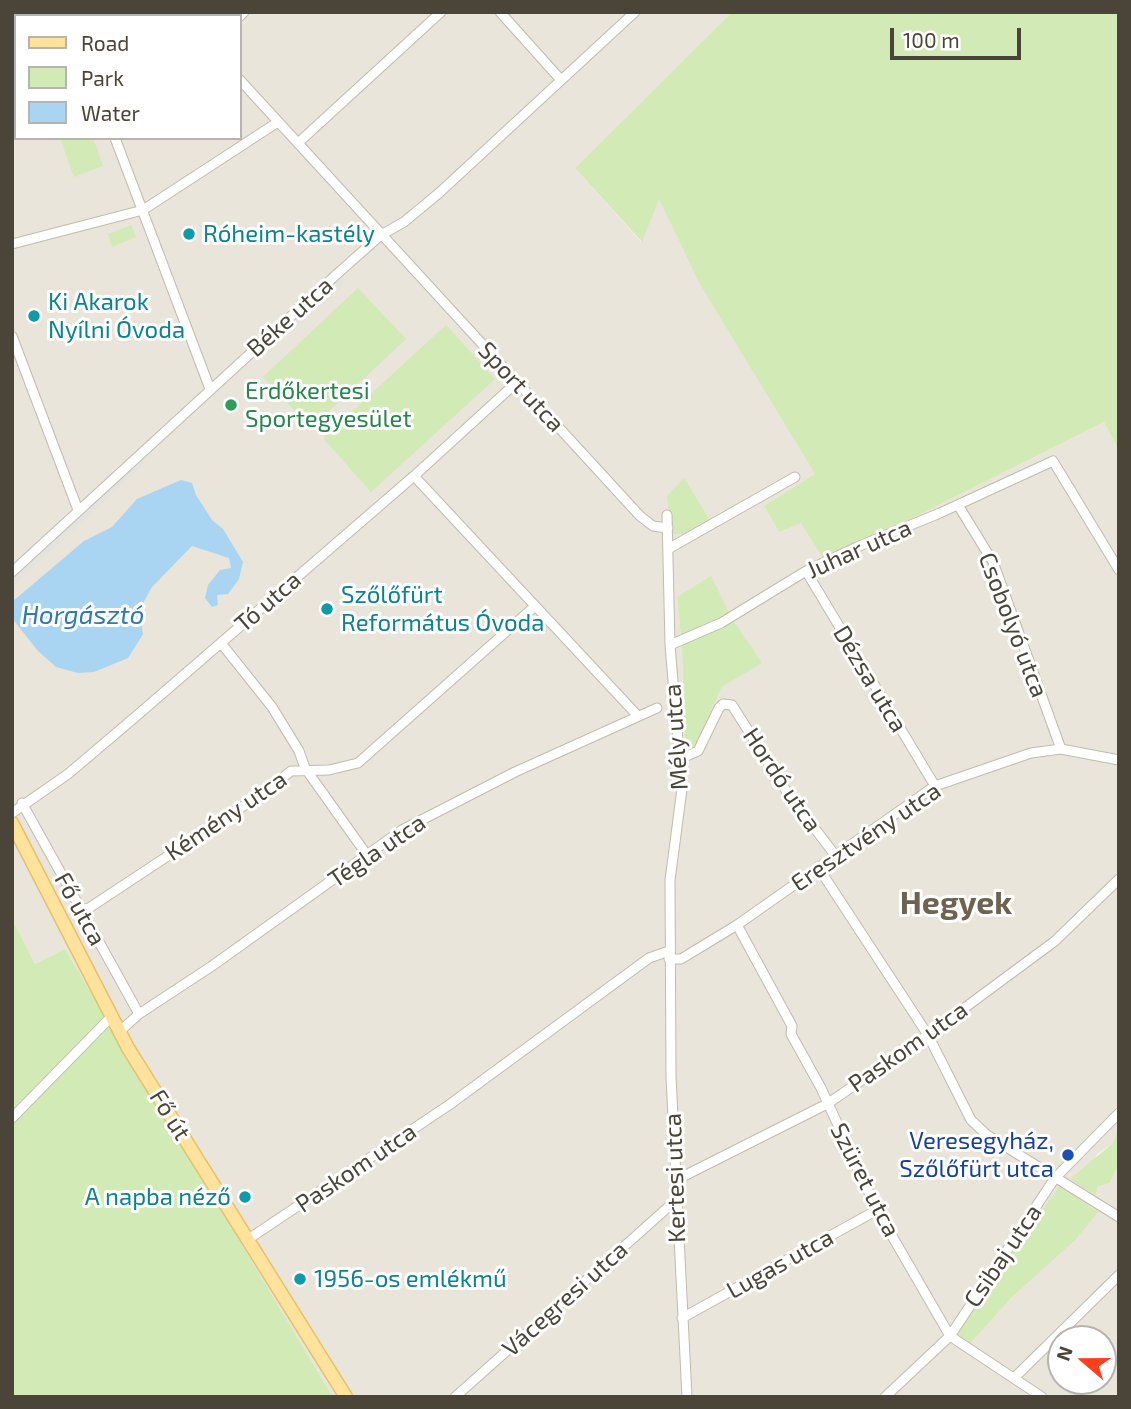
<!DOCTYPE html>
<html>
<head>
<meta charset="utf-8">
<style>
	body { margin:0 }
	#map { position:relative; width:1131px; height:1409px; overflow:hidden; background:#f6f3ec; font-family:"Exo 2",sans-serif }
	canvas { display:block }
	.frame { position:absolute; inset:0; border:14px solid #4b4439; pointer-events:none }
	.legend { position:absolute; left:14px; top:14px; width:228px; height:126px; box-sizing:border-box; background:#fff; border:2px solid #b7b4b0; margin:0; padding:9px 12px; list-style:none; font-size:21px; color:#4b4439 }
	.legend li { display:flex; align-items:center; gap:14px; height:35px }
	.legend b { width:35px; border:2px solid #b7b4b0 }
	.north { position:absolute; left:1047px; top:1325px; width:70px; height:70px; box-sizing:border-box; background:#fff; border:2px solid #b7b4b0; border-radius:50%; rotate:290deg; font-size:19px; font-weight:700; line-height:28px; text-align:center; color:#4b4439 }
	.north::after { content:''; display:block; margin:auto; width:24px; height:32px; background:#fc3f1d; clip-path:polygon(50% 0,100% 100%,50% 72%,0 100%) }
	.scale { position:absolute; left:890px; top:28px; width:131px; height:32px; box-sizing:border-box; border:4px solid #4b4439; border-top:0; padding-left:9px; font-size:21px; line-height:24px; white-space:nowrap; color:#4b4439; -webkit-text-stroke:5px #fff; paint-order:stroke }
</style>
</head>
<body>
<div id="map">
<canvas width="1131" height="1409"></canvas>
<div class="frame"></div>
<ul class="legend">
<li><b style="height:9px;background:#ffe39c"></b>Road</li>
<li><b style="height:19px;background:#d2eab5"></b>Park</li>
<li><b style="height:19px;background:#a9d4f2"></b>Water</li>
</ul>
<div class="north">N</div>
<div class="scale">100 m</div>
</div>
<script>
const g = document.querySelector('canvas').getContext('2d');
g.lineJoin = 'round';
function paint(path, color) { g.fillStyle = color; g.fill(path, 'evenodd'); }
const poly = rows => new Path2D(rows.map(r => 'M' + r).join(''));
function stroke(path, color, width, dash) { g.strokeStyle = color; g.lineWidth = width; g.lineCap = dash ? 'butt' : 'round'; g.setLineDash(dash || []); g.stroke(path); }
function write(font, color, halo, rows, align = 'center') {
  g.font = font + ' "Exo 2",sans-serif'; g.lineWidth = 6; g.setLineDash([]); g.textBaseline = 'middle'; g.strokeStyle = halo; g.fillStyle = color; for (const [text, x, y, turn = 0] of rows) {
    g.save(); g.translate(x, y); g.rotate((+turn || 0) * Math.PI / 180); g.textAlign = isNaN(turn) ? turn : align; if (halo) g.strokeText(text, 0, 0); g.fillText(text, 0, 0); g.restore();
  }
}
paint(poly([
	[12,12,732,12,575,168,641,242,659,198,699,283,816,475,764,506,779,532,801,522,825,562,1104,422,1119,451,1119,1126,1113,1143,1096,1155,1097,1187,1110,1183,1119,1163,1119,1397,333,1397,65,949,35,964,12,919],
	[16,16,240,16,240,138,16,138],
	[677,596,731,617,761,663,722,687,702,732,685,746,682,647],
	[1013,1296,969,1345,956,1334],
	[1061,1339,1103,1339,1103,1381,1061,1381]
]), '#eae5da');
paint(poly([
	[732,12,1119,12,1119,451,1104,422,825,562,801,523,779,532,764,506,815,474,699,283,659,199,642,242,575,168],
	[60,138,93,138,103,166,74,177],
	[131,225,136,237,112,247,108,234],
	[358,288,406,339,311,428,263,377],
	[446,325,495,379,371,492,323,438],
	[684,478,711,522,688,534,671,534,667,496],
	[711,576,731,617,762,663,722,687,695,747,685,747,682,647,677,597],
	[12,919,35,964,65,949,333,1397,12,1397],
	[1119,1126,1119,1163,1110,1183,1097,1187,1096,1195,1070,1179,1113,1143],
	[1060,1186,1098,1212,1075,1240,1013,1296,969,1345,960,1341,956,1334,1017,1242]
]), '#d2eab5');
paint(poly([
	[337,274,345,283,292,331,284,322],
	[137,456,145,463,12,587,12,572]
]), '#e5e3e0');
paint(poly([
	[181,480,192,483,196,495,212,520,223,529,243,562,239,579,228,594,217,595,218,605,212,607,205,598,208,585,220,570,231,568,229,558,192,546,152,587,143,603,140,613,143,634,128,658,94,672,78,673,56,667,38,651,12,618,12,602,84,541,112,527,137,499]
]), '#a9d4f2');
const minor = poly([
	[65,12,66,16],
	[174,12,177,16],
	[500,12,561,80],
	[240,16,244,12],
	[240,80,640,516,653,526,668,528],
	[12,90,16,89],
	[115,138,210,389],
	[298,143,441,12],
	[12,244,143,210,278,122],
	[12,336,78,510],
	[414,476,637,715],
	[958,505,993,562,1061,749],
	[667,515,670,645,682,789,670,880,671,1077,687,1397],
	[668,549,795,477],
	[806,571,935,786],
	[12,572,337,274,381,235,404,222,439,193,635,12],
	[221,643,272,707,299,751,305,768,367,855],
	[670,645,721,623,806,571,857,547,940,513,1053,461,1119,570],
	[680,759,698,751,719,708,723,704,732,705,787,792,835,855],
	[22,803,139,1014],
	[12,813,68,774,134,718,414,476,517,382],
	[818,867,928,1035,971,1120,987,1135,1119,1217],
	[80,910,89,908,263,793,291,771,329,770,358,763,535,606],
	[737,925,792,1026,791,1034,821,1088,877,1210,950,1336,1042,1397],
	[669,959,681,959,737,925,935,786,1031,753,1061,749,1119,760],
	[119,1032,139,1014,212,966,402,830,515,772,657,708],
	[12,1118,112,1016],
	[674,1181,827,1104,928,1035,1055,941,1119,879],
	[247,1240,449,1105,649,958,669,951],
	[682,1318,877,1210],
	[1014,1378,1119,1275],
	[455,1397,675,1201],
	[885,1397,950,1336,1055,1178,1119,1113]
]);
const major = poly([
	[12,823,128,1048,346,1397]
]);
stroke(minor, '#c2bbae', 11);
stroke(major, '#e6c16a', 15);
stroke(minor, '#fff', 9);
stroke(major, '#ffe39c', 12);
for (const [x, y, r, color] of [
	[189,234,7,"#0f9aa8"],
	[34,316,7,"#0f9aa8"],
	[231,405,7,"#2e9e5b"],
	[327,609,7,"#0f9aa8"],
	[1068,1155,7,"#1a4fb4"],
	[245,1197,7,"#0f9aa8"],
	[300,1279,7,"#0f9aa8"]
]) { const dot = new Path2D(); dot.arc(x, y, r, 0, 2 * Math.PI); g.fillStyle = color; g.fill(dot); stroke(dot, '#fff', 2.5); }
write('24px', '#0d838f', '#fff', [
	["Róheim-kastély",203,234],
	["Ki Akarok",48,302],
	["Nyílni Óvoda",48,330],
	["Szőlőfürt",341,595],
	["Református Óvoda",341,623],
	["A napba néző",231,1197,"right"],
	["1956-os emlékmű",314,1279]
], 'left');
write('24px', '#4b4439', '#fff', [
	["Béke utca",290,317,-42],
	["Sport utca",521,387,47],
	["Juhar utca",859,549,-24],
	["Tó utca",268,602,-41],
	["Csobolyó utca",1013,625,69],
	["Dézsa utca",870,679,59],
	["Mély utca",676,737,-94],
	["Hordó utca",782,780,56],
	["Kémény utca",226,816,-34],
	["Eresztvény utca",866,837,-34],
	["Tégla utca",377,851,-34],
	["Fő utca",80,909,61],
	["Paskom utca",908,1047,-35],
	["Fő út",170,1115,58],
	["Paskom utca",356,1168,-34],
	["Kertesi utca",675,1178,-92],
	["Szüret utca",865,1180,63],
	["Csibaj utca",1003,1256,-56],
	["Lugas utca",780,1264,-29],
	["Vácegresi utca",565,1299,-42]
]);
write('24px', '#27864d', '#fff', [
	["Erdőkertesi",245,391],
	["Sportegyesület",245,419]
], 'left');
write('24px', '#164399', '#fff', [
	["Veresegyház,",1054,1141],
	["Szőlőfürt utca",1054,1169]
], 'right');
write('italic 26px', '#2e7ab2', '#fff', [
	["Horgásztó",83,615]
]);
write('bold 32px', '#6e6250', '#fff', [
	["Hegyek",956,903]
]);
</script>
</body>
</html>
